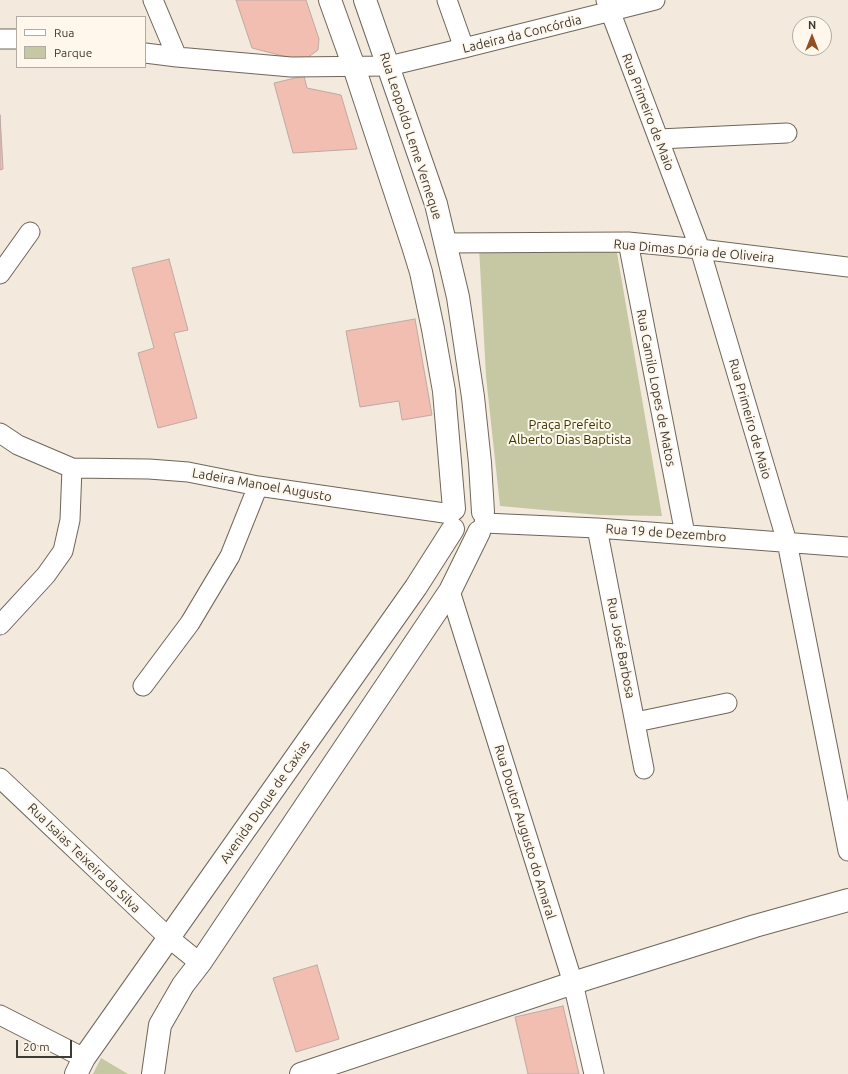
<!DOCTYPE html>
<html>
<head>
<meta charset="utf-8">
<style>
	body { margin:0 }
	#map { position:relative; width:848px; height:1074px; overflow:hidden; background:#f3e9dc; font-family:Ubuntu,sans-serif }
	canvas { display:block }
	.legend { position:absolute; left:16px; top:16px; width:130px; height:52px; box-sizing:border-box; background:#fff7ec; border:1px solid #b2aba3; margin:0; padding:5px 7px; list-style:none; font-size:12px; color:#3e3a35 }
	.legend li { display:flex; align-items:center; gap:8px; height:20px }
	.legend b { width:20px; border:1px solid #b2aba3 }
	.north { position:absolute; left:792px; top:16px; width:40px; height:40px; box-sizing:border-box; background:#fff7ec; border:1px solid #b2aba3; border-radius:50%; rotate:0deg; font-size:11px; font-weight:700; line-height:16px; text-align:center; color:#3e3a35 }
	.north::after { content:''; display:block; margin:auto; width:14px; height:18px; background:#924f1f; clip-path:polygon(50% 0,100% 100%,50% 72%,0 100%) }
	.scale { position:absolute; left:16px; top:1040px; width:56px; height:18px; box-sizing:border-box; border:2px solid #3e3a35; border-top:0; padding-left:5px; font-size:12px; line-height:14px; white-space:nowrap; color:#3e3a35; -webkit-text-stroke:3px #fff7ec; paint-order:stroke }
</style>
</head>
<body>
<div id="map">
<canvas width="848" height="1074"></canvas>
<ul class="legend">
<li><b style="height:5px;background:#fff"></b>Rua</li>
<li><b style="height:11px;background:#c5c8a2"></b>Parque</li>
</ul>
<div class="north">N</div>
<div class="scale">20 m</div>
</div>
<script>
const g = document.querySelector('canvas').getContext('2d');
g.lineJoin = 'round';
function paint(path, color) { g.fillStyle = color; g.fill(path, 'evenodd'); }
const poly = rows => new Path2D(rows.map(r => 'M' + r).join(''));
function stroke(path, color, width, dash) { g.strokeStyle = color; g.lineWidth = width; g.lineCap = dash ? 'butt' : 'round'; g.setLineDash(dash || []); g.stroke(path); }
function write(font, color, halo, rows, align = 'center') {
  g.font = font + ' Ubuntu,sans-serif'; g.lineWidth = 4; g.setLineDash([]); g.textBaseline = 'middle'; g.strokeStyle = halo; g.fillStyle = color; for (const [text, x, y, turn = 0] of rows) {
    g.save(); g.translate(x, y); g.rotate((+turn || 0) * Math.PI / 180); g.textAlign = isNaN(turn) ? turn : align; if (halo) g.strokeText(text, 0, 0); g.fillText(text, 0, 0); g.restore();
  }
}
paint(poly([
	[479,247,616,247,662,516,599,515,500,506,486,376],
	[101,1058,128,1074,93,1074]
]), '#c5c8a2');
const building = poly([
	[236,0,306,0,319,39,318,50,307,58,295,59,252,48,236,0],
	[304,76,307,88,341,95,357,149,293,153,274,83,304,76],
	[0,115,3,169,0,170,0,115],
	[169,259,188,330,174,333,197,418,158,428,138,353,154,348,132,268,169,259],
	[415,319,432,415,402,420,399,401,360,407,346,331,415,319],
	[317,965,339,1039,296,1052,273,978,317,965],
	[563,1006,579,1074,528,1074,515,1017,563,1006]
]);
paint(building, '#f1beb1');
stroke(building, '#bcaaa6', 1);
const minor = poly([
	[153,0,177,57],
	[447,0,464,48],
	[606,0,700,249,787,542,848,851],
	[0,39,17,39],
	[145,53,177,57,291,67,389,66,464,48,655,0],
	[659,139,787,133],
	[628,242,685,534],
	[444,243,628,242,700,249,848,267],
	[0,274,30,232],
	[0,433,18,445,72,468,149,469,188,472,258,486,451,514],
	[484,523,597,528,848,547],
	[597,528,644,769],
	[450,591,573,983,594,1074],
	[0,625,46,575,63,551,70,520,72,468],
	[143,686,190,623,230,556,258,486],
	[636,722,727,703],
	[0,778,169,938,200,963],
	[0,1015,84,1058]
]);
const major = poly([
	[330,0,354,67,413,246,421,272,433,329,444,391,454,509],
	[365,0,436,204,458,297,473,397,480,463,483,512],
	[76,1074,84,1058,416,587,453,529],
	[153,1074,160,1025,183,985,200,963,450,591,479,532],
	[301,1074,573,983,755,926,848,900]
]);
stroke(minor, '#6f665a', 21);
stroke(major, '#6f665a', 24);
stroke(minor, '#fff', 19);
stroke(major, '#fff', 22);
write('13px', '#3e3a35', '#fff7ec', [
	["Ladeira da Concórdia",522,34,-14],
	["Rua Primeiro de Maio",648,112,69],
	["Rua Leopoldo Leme Verneque",411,136,72],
	["Rua Dimas Dória de Oliveira",694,251,5],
	["Rua Camilo Lopes de Matos",656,388,79],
	["Rua Primeiro de Maio",750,419,74],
	["Ladeira Manoel Augusto",262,485,10],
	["Rua 19 de Dezembro",666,533,4],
	["Rua José Barbosa",621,648,79],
	["Avenida Duque de Caxias",265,802,-55],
	["Rua Doutor Augusto do Amaral",525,832,73],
	["Rua Isaias Teixeira da Silva",84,858,44]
]);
write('13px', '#353700', '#fff7ec', [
	["Praça Prefeito",570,425],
	["Alberto Dias Baptista",570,440]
]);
</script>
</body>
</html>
